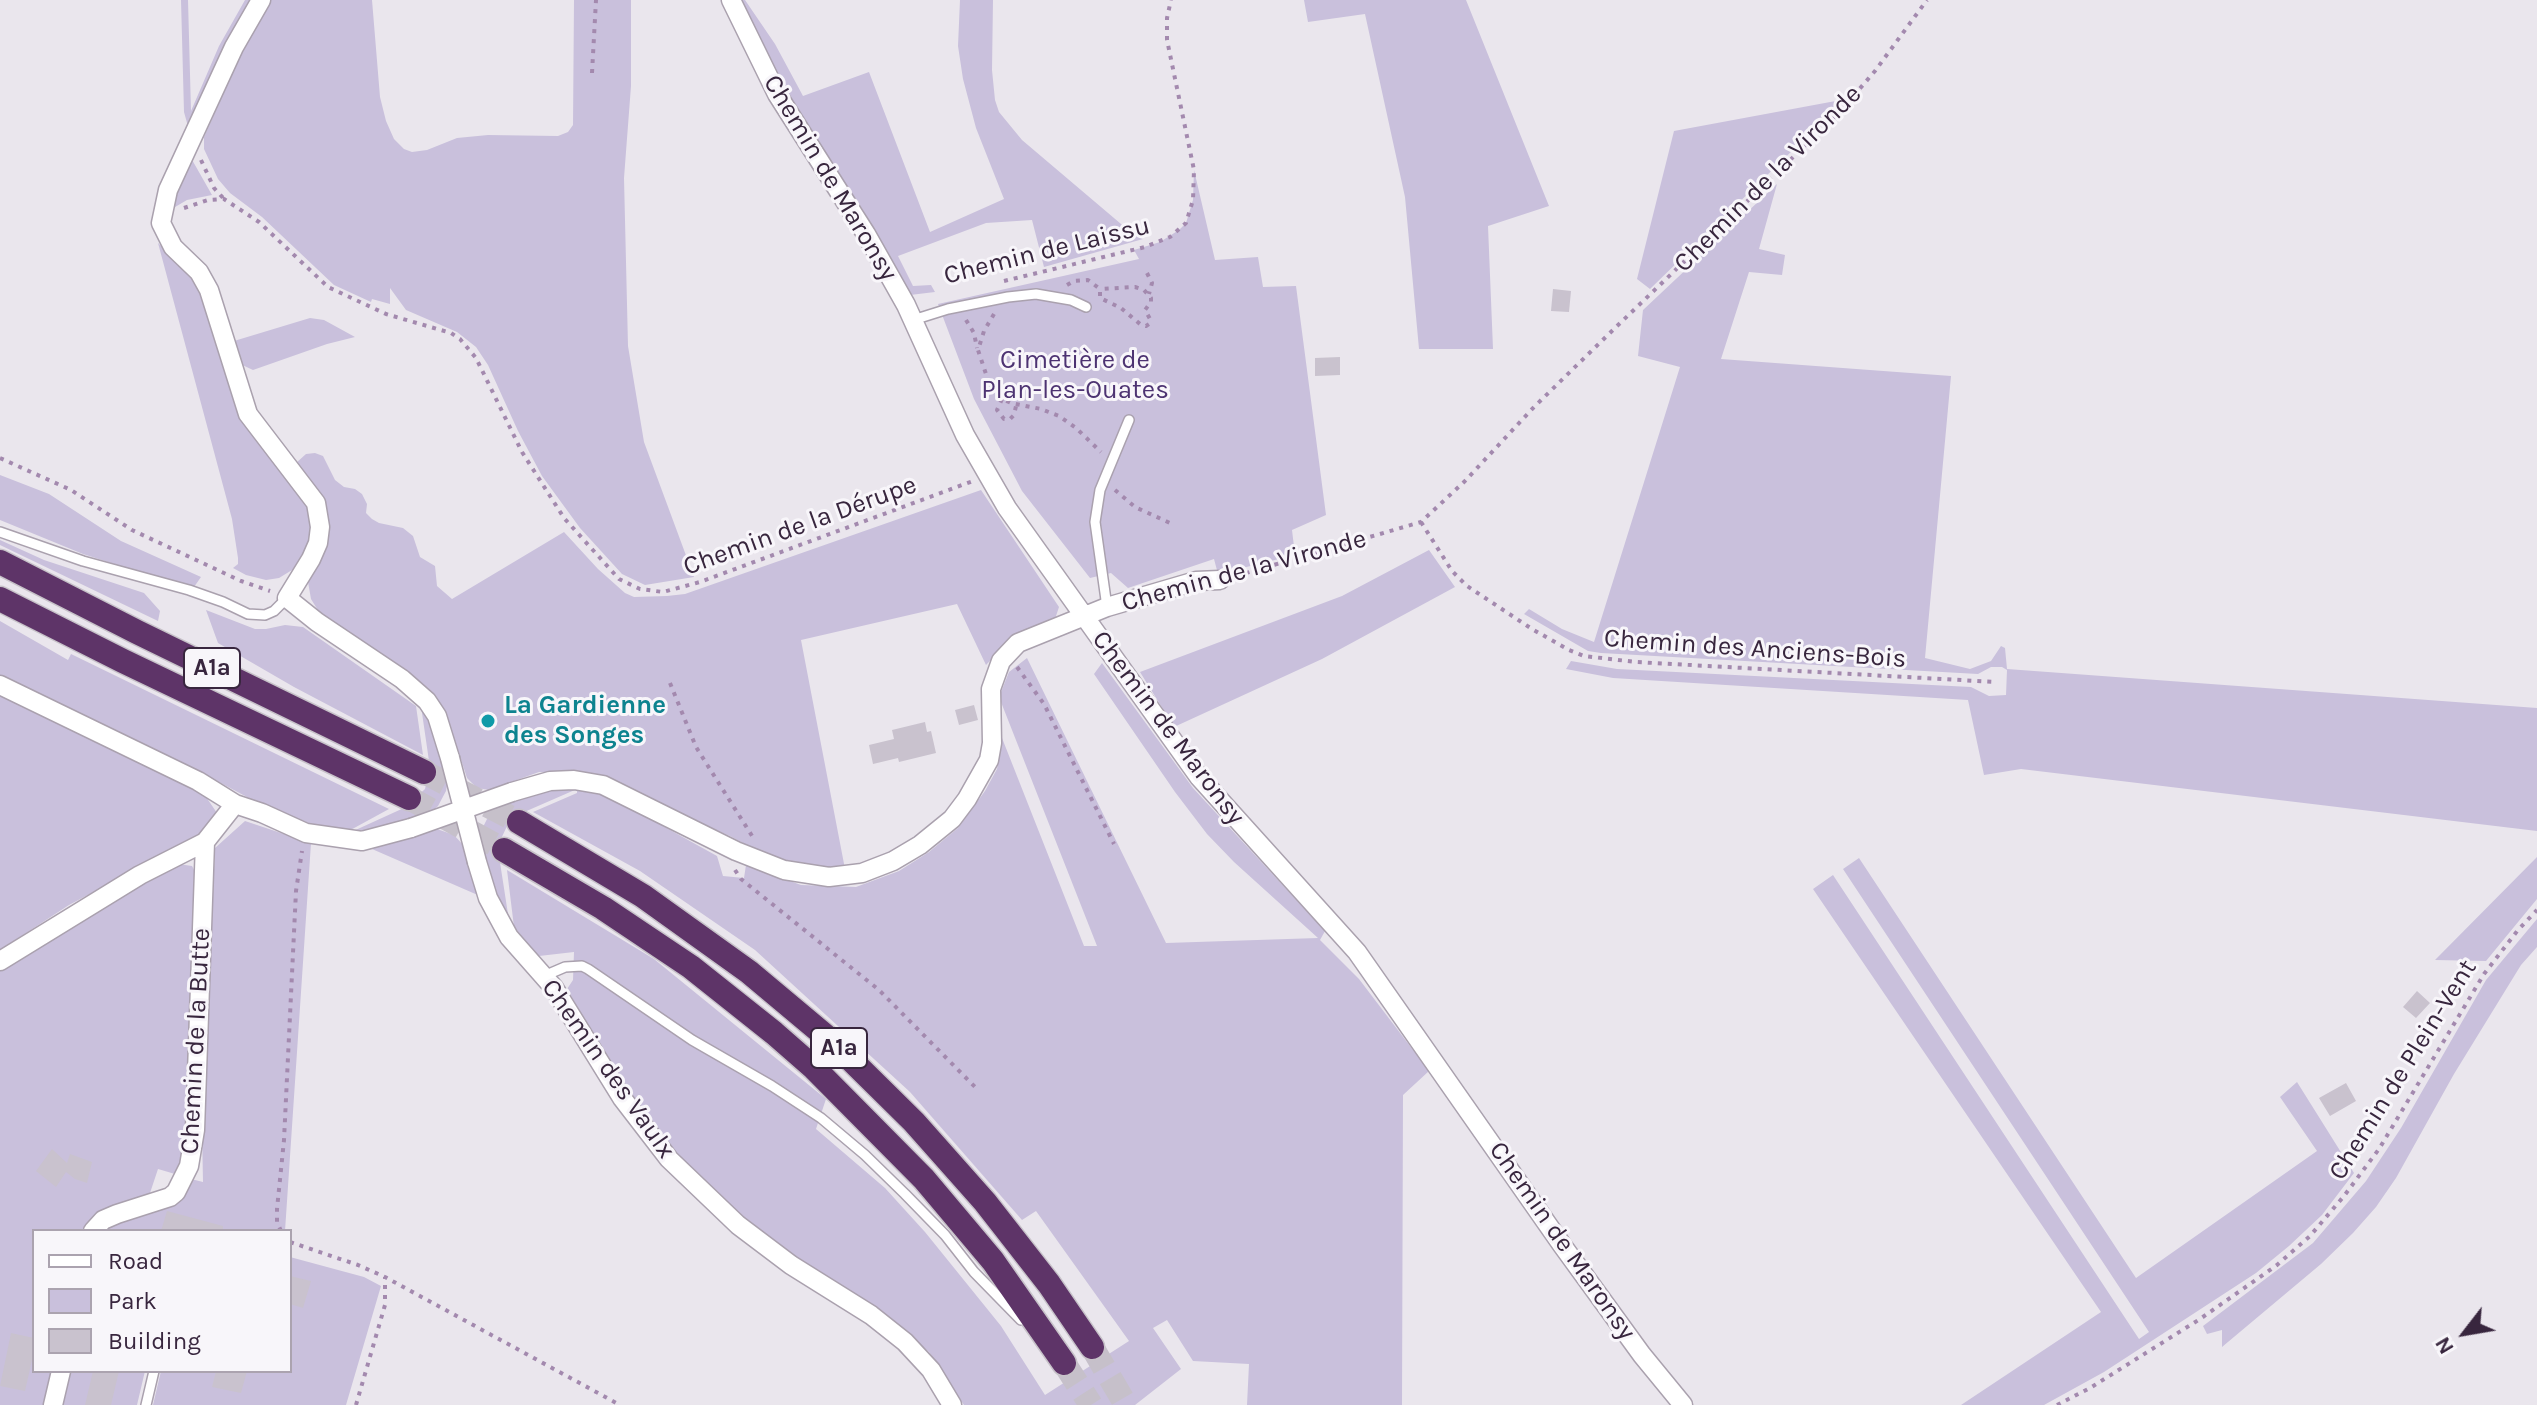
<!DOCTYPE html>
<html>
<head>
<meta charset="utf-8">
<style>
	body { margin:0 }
	#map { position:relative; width:2537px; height:1405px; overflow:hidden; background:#eae6ed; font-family:Karla,sans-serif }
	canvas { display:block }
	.legend { position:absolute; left:32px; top:1229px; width:260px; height:144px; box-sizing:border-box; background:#f8f6fa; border:2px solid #aba3af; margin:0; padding:10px 14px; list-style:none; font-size:24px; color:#38263e }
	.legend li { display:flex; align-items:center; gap:16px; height:40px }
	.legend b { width:40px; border:2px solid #aba3af }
	.north { position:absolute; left:2425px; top:1293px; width:80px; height:80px; -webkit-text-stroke:6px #f8f6fa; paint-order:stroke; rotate:239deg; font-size:22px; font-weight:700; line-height:32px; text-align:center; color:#38263e }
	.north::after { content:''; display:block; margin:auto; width:28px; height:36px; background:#38263e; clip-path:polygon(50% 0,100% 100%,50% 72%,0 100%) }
</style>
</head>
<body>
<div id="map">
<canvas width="2537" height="1405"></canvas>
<ul class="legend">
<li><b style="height:10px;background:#fff"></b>Road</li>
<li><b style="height:22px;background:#c9c0dc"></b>Park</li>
<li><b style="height:22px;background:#c9c2ce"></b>Building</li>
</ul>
<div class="north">N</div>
</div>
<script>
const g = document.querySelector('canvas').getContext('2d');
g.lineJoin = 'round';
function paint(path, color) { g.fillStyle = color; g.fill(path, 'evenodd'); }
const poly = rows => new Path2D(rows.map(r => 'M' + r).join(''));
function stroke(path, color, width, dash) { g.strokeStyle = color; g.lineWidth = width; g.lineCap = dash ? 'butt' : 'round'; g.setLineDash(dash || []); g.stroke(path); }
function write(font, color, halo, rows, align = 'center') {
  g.font = font + ' Karla,sans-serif'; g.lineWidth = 6; g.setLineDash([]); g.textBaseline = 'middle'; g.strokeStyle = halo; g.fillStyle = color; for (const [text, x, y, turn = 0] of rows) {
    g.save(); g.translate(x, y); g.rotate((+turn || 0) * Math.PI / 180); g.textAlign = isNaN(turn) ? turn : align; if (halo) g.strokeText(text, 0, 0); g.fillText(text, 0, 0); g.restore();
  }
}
paint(poly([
	[181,0,188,0,191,111,219,46,245,0,252,0,189,130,184,112],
	[270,0,372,0,380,97,386,121,394,139,404,149,412,152,427,150,457,138,488,135,558,136,568,132,573,125,574,0,631,0,631,86,624,178,628,346,644,442,694,577,645,585,622,574,580,528,542,476,518,431,488,365,476,347,457,332,406,310,390,288,390,304,372,299,371,302,334,285,262,217,230,193,218,179,204,149,204,137,255,23],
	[742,0,745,0,775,44,803,96,869,72,930,232,1004,199,976,128,963,79,958,46,960,0,993,0,992,70,995,100,999,112,1022,140,1134,235,1143,239,1044,267,1032,220,986,223,898,256,913,286,931,285,935,292,910,295,863,210,805,126,781,85],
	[1304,0,1466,0,1549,206,1488,226,1493,349,1419,349,1405,197,1365,14,1308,22],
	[1841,100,1831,113,1650,289,1637,279,1674,131],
	[191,158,212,195,187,200,170,210,172,196],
	[1194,170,1215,260,1258,257,1263,287,1296,286,1326,515,1292,530,1295,555,1218,574,1214,559,1128,588,1111,573,1090,578,1022,491,974,399,938,304,1139,259,1134,250,1160,242,1179,230,1186,223,1193,200],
	[1777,184,1759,249,1785,255,1782,275,1749,272,1721,359,1951,376,1925,658,1970,669,1991,661,2001,646,2005,648,2007,669,2537,708,2537,831,2021,769,1984,775,1968,700,1613,678,1566,669,1571,661,1617,669,1971,687,1989,696,2006,695,2007,670,2002,667,1991,667,1978,674,1601,653,1588,651,1524,614,1529,609,1562,629,1594,642,1680,367,1638,356,1643,310],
	[158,243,191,274,207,302,240,416,308,508,311,521,309,545,297,567,279,578,266,580,246,575,233,568,238,564,238,558,232,519],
	[310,318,324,320,355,337,327,344,253,370,238,363,234,341],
	[315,453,323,456,335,480,344,487,355,489,362,494,367,504,366,513,372,519,379,523,403,528,413,536,420,557,435,566,437,586,452,599,564,532,598,569,625,593,634,597,667,596,685,594,981,490,1059,607,1055,619,1002,648,986,665,957,604,801,640,845,869,816,870,774,860,730,836,645,799,625,785,575,772,539,772,489,790,477,788,467,778,448,719,429,689,319,612,311,599,308,582,318,564,328,538,328,512,315,486,296,463,306,454],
	[0,475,49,494,121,541,201,577,194,587,133,570,83,554,0,520],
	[0,540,44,560,144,593,160,611,158,621,0,545],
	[1429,550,1455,587,1322,659,1174,727,1140,672,1342,596],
	[206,610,255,629,266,629,285,625,303,627,416,706,423,755,294,687,218,643],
	[0,621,68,660,71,654,389,809,345,833,324,829,260,804,204,774,0,676],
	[1027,658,1166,943,1318,938,1234,862,1207,834,1175,792,1094,674,1102,663,1193,788,1325,931,1320,940,1359,979,1429,1071,1403,1095,1402,1405,1247,1405,1249,1364,1193,1361,1167,1320,1153,1328,1181,1369,1135,1405,964,1405,929,1352,881,1314,801,1264,705,1188,652,1128,617,1076,567,989,573,980,574,952,539,956,520,938,514,927,507,870,654,959,826,1099,816,1129,885,1188,925,1232,1001,1326,1045,1395,1129,1341,1036,1211,1022,1220,910,1092,755,950,640,871,533,812,577,793,577,789,522,813,508,824,500,841,499,856,510,927,502,914,481,846,481,831,487,819,492,814,506,804,523,796,570,786,605,794,717,856,723,876,744,878,746,865,801,885,856,887,899,871,929,852,958,828,985,791,997,769,1002,738,1084,946,1097,946,999,697,1009,672],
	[0,695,202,791,217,813,207,831,69,905,0,950],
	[421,706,428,715,449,775,446,791,438,806,427,816,374,833,349,833,406,807,425,789,430,768],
	[245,821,311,843,285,1231,101,1231,104,1227,175,1202,186,1193,191,1179,203,1182,202,1131,215,848],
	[437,829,454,835,465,847,480,896,372,849,425,831],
	[2537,857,2537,899,2486,961,2435,960],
	[1859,858,2136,1278,2317,1151,2280,1097,2297,1082,2354,1173,2322,1215,2289,1246,2256,1273,2104,1372,2044,1405,1961,1405,2101,1312,1813,889,1833,875,2139,1339,2149,1332,1843,869],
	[178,864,192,866,200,881,185,1154,175,1174,158,1169,149,1196,88,1231,34,1231,34,1371,145,1371,137,1405,0,1405,0,971,159,872],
	[2537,919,2537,947,2521,965,2454,1074,2396,1178,2376,1207,2353,1233,2321,1264,2222,1347,2222,1330,2207,1334,2203,1326,2313,1243,2366,1181,2401,1128,2486,980],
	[290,1257,364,1277,381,1286,346,1405,153,1405,161,1371,290,1371]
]), '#c9c0dc');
paint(poly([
	[1553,289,1571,291,1569,312,1551,311],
	[1340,357,1340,375,1315,376,1315,358],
	[974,705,978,720,959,725,955,710],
	[925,722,927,732,931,731,936,753,899,762,898,758,873,764,869,745,894,739,892,730],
	[2417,991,2430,1003,2416,1018,2403,1007],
	[2346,1083,2356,1101,2330,1116,2319,1098],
	[52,1149,67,1163,70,1154,92,1162,87,1183,75,1179,66,1172,56,1187,36,1171],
	[167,1211,223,1226,223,1231,161,1231],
	[290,1276,311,1281,303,1308,290,1304],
	[11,1333,34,1338,34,1351,25,1391,0,1386],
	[93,1371,119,1371,111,1405,85,1405],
	[216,1371,247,1371,241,1393,212,1387]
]), '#c9c2ce');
stroke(poly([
	[424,772,519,822],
	[409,798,504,850],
	[1092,1347,1126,1405],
	[1064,1363,1091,1405]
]), '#c6c0ca', 24, [24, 12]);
const service = poly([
	[913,320,948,309,1008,297,1036,294,1071,300,1086,307],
	[0,532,83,561,189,590,223,602,248,614,265,615,274,611,287,598],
	[1107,607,1095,522,1100,490,1129,420],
	[544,976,565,967,582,966,588,969,692,1040,772,1086,821,1118,865,1155,905,1194,945,1235,974,1272,1021,1320],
	[146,1405,154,1371]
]);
const minor = poly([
	[261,0,234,47,168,190,161,223,173,247,199,272,209,290,248,414,316,503,320,527,318,543,311,559,287,598,317,622,402,679,427,701,437,716,450,758],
	[731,0,777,94,866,234,906,305,965,435,1007,508,1199,777,1357,952,1562,1245,1642,1355,1683,1405],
	[0,685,198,781,235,804,262,813,306,833,362,841,411,828],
	[512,792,550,781,574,780,603,785,736,851,784,870,829,877,862,873,893,861,920,845,952,819,967,799,989,760,992,743,991,689,1001,661,1018,643,1107,607,1196,581,1220,580],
	[477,862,488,898,509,937,554,988,622,1098,669,1159,738,1225,791,1265,871,1315,905,1342,931,1370,952,1405],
	[0,961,140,875,205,842,235,804],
	[93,1231,103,1220,117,1214,170,1197,176,1192,189,1166,195,1130,205,842],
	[53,1405,61,1371]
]);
const motorway = poly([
	[0,562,137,632,424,772],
	[0,599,123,661,409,798],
	[519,822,643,896,749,972,835,1044,914,1122,985,1202,1049,1284,1092,1347],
	[504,850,603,908,691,967,774,1033,814,1068,924,1179,993,1261,1064,1363]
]);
stroke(service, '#aaa1ae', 12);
stroke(minor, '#aaa1ae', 21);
stroke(motorway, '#c7c2c9', 27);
stroke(poly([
	[592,73,596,0],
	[201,160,214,188,224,199],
	[184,208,208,200,224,199,259,222,328,287,386,314,451,333,460,339,476,358,522,452,564,518,619,579,640,589,663,592,700,582,973,481],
	[1147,273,1152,283,1149,294],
	[1004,281,1145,247,1170,237,1186,223,1193,200,1194,170,1167,40,1167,18,1171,0],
	[1067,285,1074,281,1088,280,1100,289,1100,298,1121,308,1140,324,1146,326,1149,324,1150,319,1145,310,1151,302,1151,298,1144,290,1135,287,1100,289],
	[994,314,984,331,978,350,990,386,1002,399,1011,403,1041,409,1059,416,1076,428,1101,452],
	[966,320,974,333,977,348],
	[1002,399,997,410,1004,419,1010,419,1014,415,1016,406],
	[0,458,71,490,132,530,241,581,270,591],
	[1115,490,1135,507,1170,523],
	[1421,522,1452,571,1467,586,1532,629,1569,650,1584,656,1636,662,1996,682],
	[1236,576,1421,522,1465,481,1534,407,1615,328,1837,115,1875,71,1927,0],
	[1017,667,1044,704,1114,844],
	[670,683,696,747,754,839],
	[735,870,741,879,879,990,978,1090],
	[281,1231,277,1222,277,1209,284,1140,296,891,302,851],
	[290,1242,358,1265,385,1277,620,1405],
	[356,1405,385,1305,385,1277],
	[2057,1405,2090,1388,2200,1319,2277,1265,2310,1236,2344,1196,2379,1149,2484,974,2518,930,2537,910]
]), '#a389ae', 4, [4, 6]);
stroke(service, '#fff', 9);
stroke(minor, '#fff', 18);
stroke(motorway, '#5e3468', 24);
const minorBridge = poly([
	[450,758,477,862],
	[411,828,512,792]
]);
stroke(minorBridge, '#aaa1ae', 21, []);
stroke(minorBridge, '#fff', 18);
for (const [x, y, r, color] of [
	[488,721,8,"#0f9aa8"]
]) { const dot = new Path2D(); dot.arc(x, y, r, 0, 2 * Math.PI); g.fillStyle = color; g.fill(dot); stroke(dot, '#f8f6fa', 3); }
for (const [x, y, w] of [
	[212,668,56],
	[839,1048,56]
]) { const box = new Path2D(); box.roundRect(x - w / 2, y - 20, w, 40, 6); g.fillStyle = '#f8f6fa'; g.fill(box); stroke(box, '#38263e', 2); }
write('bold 24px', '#38263e', null, [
	["A1a",212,668],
	["A1a",839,1048]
]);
write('26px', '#38263e', '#f8f6fa', [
	["Chemin de Maronsy",830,178,59],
	["Chemin de la Vironde",1768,179,-45],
	["Chemin de Laissu",1047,251,-14],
	["Chemin de la Dérupe",800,526,-20],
	["Chemin de la Vironde",1244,571,-15],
	["Chemin des Anciens-Bois",1755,649,4],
	["Chemin de Maronsy",1168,728,53],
	["Chemin de la Butte",196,1041,-87],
	["Chemin des Vaulx",608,1069,55],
	["Chemin de Plein-Vent",2403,1070,-58],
	["Chemin de Maronsy",1562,1241,55]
]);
write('26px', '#4d3372', '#f8f6fa', [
	["Cimetière de",1075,361],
	["Plan-les-Ouates",1075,391]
]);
write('bold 26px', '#0d838f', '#f8f6fa', [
	["La Gardienne",504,706],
	["des Songes",504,736]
], 'left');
</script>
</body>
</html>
